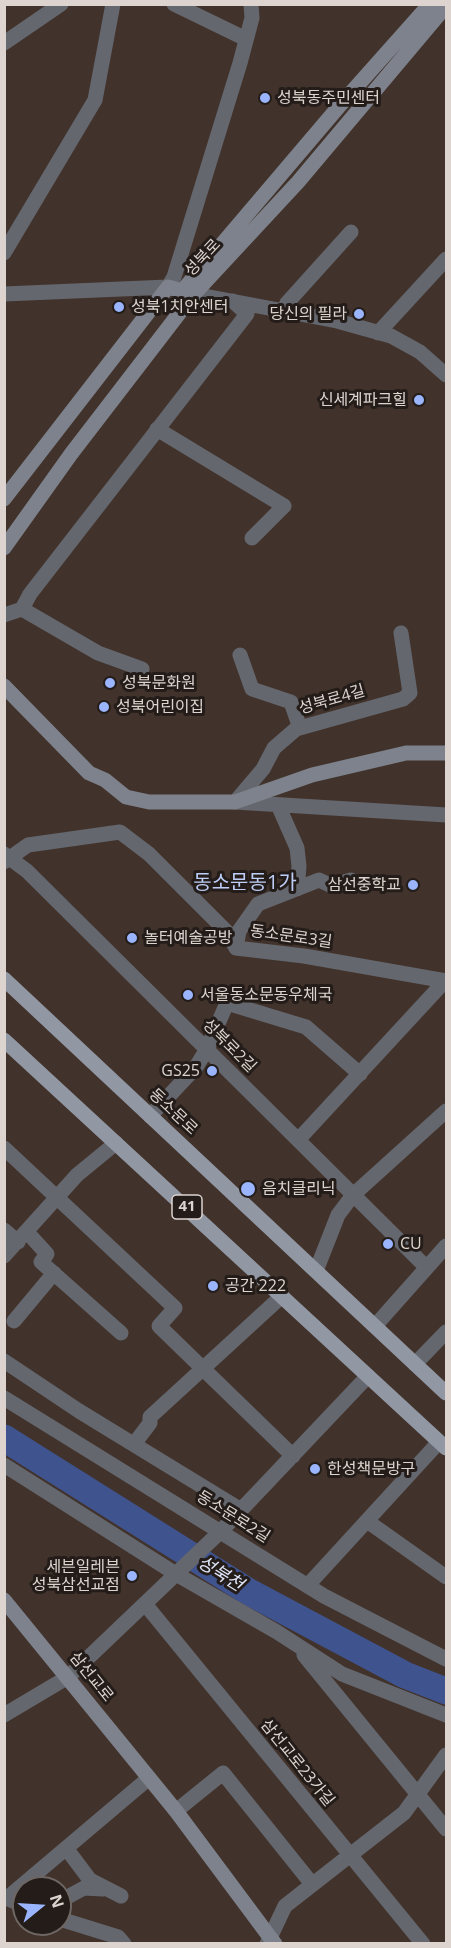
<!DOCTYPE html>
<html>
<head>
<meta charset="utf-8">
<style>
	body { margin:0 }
	#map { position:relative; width:451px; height:1948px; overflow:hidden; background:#41332c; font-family:"Open Sans",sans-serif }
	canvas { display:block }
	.frame { position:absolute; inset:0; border:6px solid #ddd4cf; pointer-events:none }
	.north { position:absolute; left:12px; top:1876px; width:60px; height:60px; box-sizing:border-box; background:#231c19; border:2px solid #6d6662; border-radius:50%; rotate:72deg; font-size:16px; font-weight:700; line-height:24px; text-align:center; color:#ddd4cf }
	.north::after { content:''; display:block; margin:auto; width:21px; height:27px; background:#9ab5fd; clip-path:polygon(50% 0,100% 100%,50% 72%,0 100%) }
</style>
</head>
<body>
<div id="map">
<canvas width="451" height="1948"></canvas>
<div class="frame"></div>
<div class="north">N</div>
</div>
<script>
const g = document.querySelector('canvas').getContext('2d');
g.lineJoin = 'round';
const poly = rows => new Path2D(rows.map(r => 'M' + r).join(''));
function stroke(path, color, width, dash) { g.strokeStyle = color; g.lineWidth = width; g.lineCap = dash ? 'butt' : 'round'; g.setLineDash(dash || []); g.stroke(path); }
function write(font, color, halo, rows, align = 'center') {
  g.font = font + ' "Open Sans","Noto Sans KR",sans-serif'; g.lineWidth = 6; g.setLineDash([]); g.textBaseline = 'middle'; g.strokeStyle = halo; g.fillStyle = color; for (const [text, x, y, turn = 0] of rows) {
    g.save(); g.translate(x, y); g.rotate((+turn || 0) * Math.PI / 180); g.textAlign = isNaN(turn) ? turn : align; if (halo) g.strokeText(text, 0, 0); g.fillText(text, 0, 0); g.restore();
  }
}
stroke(poly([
	[4,1438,249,1592,405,1675,446,1691]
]), '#3f538e', 27);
stroke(poly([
	[174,4,246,39],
	[4,43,61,4],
	[4,253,95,100,113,4],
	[4,294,168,287,174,277,240,63,252,18,251,4],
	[194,294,337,321,391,336,420,352,446,375],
	[284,311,287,303,351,232],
	[378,333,446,259],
	[157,429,284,506,252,538],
	[22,609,98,653,142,669],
	[4,615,22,609,30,594,247,314,233,301],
	[240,655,252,689,291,702,300,728],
	[235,802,263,769,274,748,296,729,403,699,410,693,401,633],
	[235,802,446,815],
	[278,805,297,848,299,866,297,889],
	[4,854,27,871,426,1267],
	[4,862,28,845,120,832,149,854,228,933,236,948],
	[236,948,304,956,446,981],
	[236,948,239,931,258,904,319,880,332,886,351,880],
	[150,1116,196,1067,207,1049,227,1003,306,1027,360,1074],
	[298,1140,445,981],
	[4,1148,175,1308,159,1326,293,1456],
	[4,1230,18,1242],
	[27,1232,47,1254,41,1262,121,1333],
	[4,1256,77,1175,116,1143],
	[316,1271,338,1215,353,1195,446,1111],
	[14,1321,54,1273],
	[375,1326,446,1246],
	[4,1361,79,1411,241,1510],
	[415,1364,446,1332],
	[4,1398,324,1596,446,1659],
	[134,1444,150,1423,150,1417,282,1296],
	[4,1465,176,1574,277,1632,342,1674,446,1715],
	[367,1521,446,1577],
	[308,1585,439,1442],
	[145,1604,423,1944],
	[304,1655,446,1829],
	[4,1715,68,1677,221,1531,368,1376],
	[176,1811,223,1773,312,1884],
	[66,1848,90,1880,121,1896],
	[4,1897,24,1906],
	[6,1899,149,1778],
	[60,1901,84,1888,103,1889],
	[60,1919,118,1937,124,1944],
	[267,1944,285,1906,404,1813,446,1755]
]), '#65676e', 15);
stroke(poly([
	[168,287,182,291,341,104,430,4],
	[4,499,168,287],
	[4,548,71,454,194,294,298,182,446,6],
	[4,686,89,773,105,780,126,797,149,802,235,802,312,775,406,753,446,753],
	[4,1600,176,1811,275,1944]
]), '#7e828c', 15);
stroke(poly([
	[4,979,446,1393],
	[4,1040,446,1448]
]), '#9297a4', 15);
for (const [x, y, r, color] of [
	[265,98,6,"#9ab5fd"],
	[119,307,6,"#9ab5fd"],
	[359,314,6,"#9ab5fd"],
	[419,400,6,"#9ab5fd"],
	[110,683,6,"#9ab5fd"],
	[104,707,6,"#9ab5fd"],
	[413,885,6,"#9ab5fd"],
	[132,938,6,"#9ab5fd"],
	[188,995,6,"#9ab5fd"],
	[212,1071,6,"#9ab5fd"],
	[248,1189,8,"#9ab5fd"],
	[388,1244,6,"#9ab5fd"],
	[213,1286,6,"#9ab5fd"],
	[315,1469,6,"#9ab5fd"],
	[132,1576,6,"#9ab5fd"]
]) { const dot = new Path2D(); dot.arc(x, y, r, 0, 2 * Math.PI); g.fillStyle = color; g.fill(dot); stroke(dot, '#231c19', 2); }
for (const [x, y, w] of [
	[187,1207,30]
]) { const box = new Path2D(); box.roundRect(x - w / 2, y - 12, w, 24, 4.5); g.fillStyle = '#231c19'; g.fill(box); stroke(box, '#ddd4cf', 1.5); }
write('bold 15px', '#ddd4cf', null, [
	["41",187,1207]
]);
write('16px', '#ddd4cf', '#231c19', [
	["성북동주민센터",277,98],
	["성북1치안센터",131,307],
	["당신의 필라",347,314,"right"],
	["신세계파크힐",407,400,"right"],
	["성북문화원",122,683],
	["성북어린이집",116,707],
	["삼선중학교",401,885,"right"],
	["놀터예술공방",144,938],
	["서울동소문동우체국",200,995],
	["GS25",200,1071,"right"],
	["음치클리닉",262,1189],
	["CU",400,1244],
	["공간 222",225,1286],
	["한성책문방구",327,1469],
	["세븐일레븐",120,1567,"right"],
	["성북삼선교점",120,1585,"right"]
], 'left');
write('16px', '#ddd4cf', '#231c19', [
	["성북로",203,258,-47],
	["성북로4길",332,700,-16],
	["동소문로3길",291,937,8],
	["성북로2길",229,1046,45],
	["동소문로",173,1112,43],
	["동소문로2길",233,1517,32],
	["삼선교로",91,1677,51],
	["삼선교로23가길",297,1763,51]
]);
write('italic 18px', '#dde4f6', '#231c19', [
	["성북천",220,1574,32]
]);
write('20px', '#becef7', '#231c19', [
	["동소문동1가",245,883]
]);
</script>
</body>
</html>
